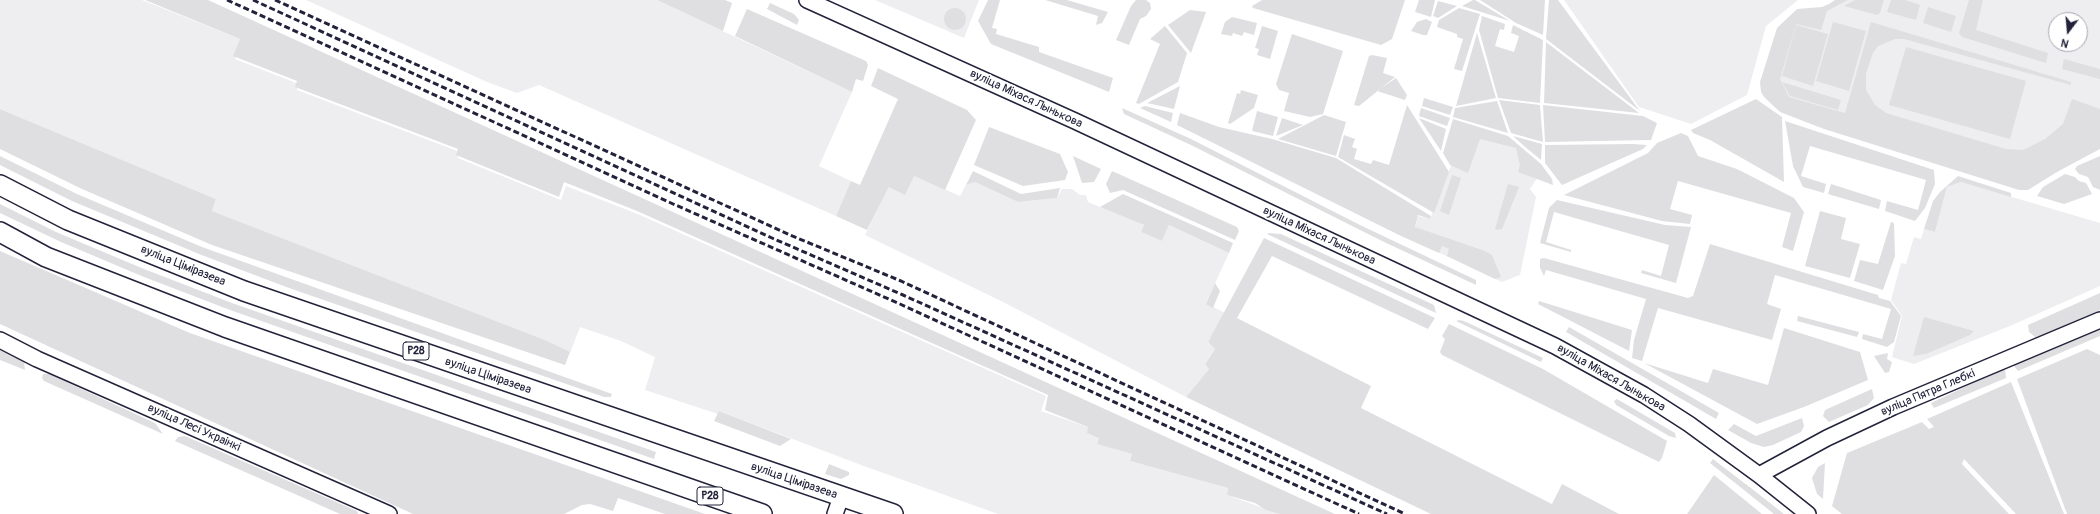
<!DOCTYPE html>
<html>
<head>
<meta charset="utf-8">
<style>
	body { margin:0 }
	#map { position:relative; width:2100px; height:514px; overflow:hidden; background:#fff; font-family:Pangolin,sans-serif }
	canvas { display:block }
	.north { position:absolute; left:2048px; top:12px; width:40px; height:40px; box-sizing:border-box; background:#fff; border:1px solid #a7a7b1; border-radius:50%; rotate:196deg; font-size:11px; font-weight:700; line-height:16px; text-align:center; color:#22223b }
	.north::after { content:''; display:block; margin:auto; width:14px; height:18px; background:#22223b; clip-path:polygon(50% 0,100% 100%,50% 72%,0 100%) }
</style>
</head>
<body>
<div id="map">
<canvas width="2100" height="514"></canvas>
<div class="north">N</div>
</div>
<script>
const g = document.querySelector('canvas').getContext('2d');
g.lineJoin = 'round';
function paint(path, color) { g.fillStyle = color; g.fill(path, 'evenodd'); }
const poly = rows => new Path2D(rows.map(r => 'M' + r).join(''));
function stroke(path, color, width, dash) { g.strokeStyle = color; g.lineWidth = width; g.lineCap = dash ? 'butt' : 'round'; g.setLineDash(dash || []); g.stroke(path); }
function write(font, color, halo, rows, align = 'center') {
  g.font = font + ' Pangolin,sans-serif'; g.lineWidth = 3.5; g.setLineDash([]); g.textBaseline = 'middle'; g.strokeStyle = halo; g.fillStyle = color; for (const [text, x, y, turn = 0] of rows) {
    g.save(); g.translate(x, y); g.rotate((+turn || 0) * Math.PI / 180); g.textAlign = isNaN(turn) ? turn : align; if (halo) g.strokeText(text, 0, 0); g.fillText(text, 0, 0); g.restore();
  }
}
paint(poly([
	[0,0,142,0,240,39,235,59,299,84,297,90,460,152,458,158,561,200,566,186,640,215,1046,396,1041,411,1088,427,1099,438,1097,444,1132,454,1130,461,1228,488,1227,495,1280,514,998,514,861,465,719,411,718,414,645,390,655,357,621,341,580,327,570,353,545,340,212,211,216,199,0,109],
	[306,0,657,0,852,92,819,166,851,181,836,216,539,85,517,93,487,82],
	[875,0,979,0,964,38],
	[1564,0,1798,0,1766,26,1747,95,1691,124,1639,107],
	[1838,0,2100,0,2100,133,2039,173,1784,100,1768,78,1782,31],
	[2056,20,2080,20,2080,44,2056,44],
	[1465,130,1516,148,1540,174,1530,189,1536,197,1520,275,1502,282,1412,240,1418,216,1430,219],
	[914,176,960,196,966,185,975,182,1018,202,1057,198,1062,189,1072,189,1080,195,1086,195,1088,202,1144,225,1141,232,1162,241,1169,225,1229,253,1206,303,1225,313,1208,342,1215,349,1205,363,1209,369,1186,397,1001,301,865,235,889,187],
	[1961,182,2100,223,2100,286,2010,326,1914,364,1892,357,1902,316,1891,300,1901,263,1906,264,1914,237,1921,239,1924,229,1935,232,1947,187]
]), '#eeeef1');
paint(poly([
	[145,0,208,0,1335,514,1280,514,1266,510,1255,503,1227,495,1228,488,1130,461,1132,454,1097,444,1099,438,1087,433,1088,427,1045,410,1048,395,637,211,564,182,559,197,456,155,458,149,295,87,297,81,233,56,240,39],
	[657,0,725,0,732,3,723,31],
	[988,0,1000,0,992,28,997,29,996,34,1039,47,1039,52,1113,78,1109,92,991,44,978,21],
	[1045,0,1067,0,1108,12,1102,23,1096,25,1098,16],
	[1136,0,1146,0,1150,3,1151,9,1146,16,1140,19,1129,45,1116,40,1131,6],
	[1262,0,1405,0,1392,39,1381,45,1253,8,1252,6],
	[1419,0,1435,0,1431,17,1415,12],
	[1473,0,1475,0,1510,21,1462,6],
	[1480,0,1545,0,1543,35,1516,23],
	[1549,0,1558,0,1640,111,1546,39],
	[1835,0,1848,0,1827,11,1821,30,1796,24,1780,79,1789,97,1845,113,1871,22,2071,82,2071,85,1904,39,1895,39,1878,46,1873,53,1866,73,1866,90,1875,105,1886,113,2006,149,2023,150,2045,139,2063,124,2072,99,2100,109,2100,149,2057,172,2028,190,2019,190,1824,129,1780,112,1764,97,1761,92,1760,82,1777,28,1797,9,1822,7,1829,4],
	[1855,0,1884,0,1880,13,1877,15,1844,6],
	[1891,0,1905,0,1920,5,1916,20,1887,12],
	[1969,0,1983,0,1976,30,2048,53,2046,63,1962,37,1959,33],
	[1438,1,1457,6,1438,18,1433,16],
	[770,3,794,14,799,20,797,25,767,9],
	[1928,7,1956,16,1951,32,1923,23],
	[1459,8,1480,14,1462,71,1454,69,1463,39,1457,37,1457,34,1437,27,1439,20],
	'944 19a11 11 0 1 1 22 0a11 11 0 1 1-22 0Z',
	[747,9,866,61,868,65,863,81,856,79,852,92,735,36],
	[1190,10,1206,12,1191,53,1168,25],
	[1482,16,1505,24,1504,30,1500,29,1495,46,1514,52,1519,36,1511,33,1513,25,1543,40,1540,103,1498,98,1479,30],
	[1232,17,1257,23,1254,35,1244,32,1242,36,1233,33,1232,36,1221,34,1225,22],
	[1426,19,1432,22,1427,35,1423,35,1411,31,1417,22],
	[1833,22,1866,31,1849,91,1816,81],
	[1796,25,1828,34,1813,86,1782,76],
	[1165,26,1187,53,1178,82,1139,104,1136,103,1160,44,1150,39],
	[1262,26,1278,31,1270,59,1257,55,1259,49,1255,48],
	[1477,33,1496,98,1456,106],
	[1292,34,1343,51,1323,114,1310,117,1284,111,1289,93,1279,90,1276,84],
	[1546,42,1639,113,1544,103],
	[1906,47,2026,81,2010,139,1889,105],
	[1372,55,1387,58,1383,73,1395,77,1359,106,1354,105,1369,56],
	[2064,59,2100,69,2100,79,2062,69],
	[878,68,967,110,976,120,945,190,914,176,905,195,889,187,867,230,836,216,851,181,860,185,898,99,871,86],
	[1396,78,1407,95,1405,100,1377,91],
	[1782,82,1841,100,1838,110,1790,96],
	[1180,86,1174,109,1147,103],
	[1241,90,1258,95,1254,108,1230,124,1228,123,1237,93,1240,94],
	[1424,98,1453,107,1450,115,1422,106],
	[1756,99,1782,117,1784,182,1710,140,1693,133,1691,130],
	[1499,100,1540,105,1543,142,1511,133],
	[1497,101,1508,133,1453,117,1455,108],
	[1407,105,1449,172,1434,213,1338,157,1344,135,1355,139,1352,147,1357,149,1354,159,1371,164,1373,160,1389,165],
	[1543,105,1643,116,1657,123,1651,140,1545,142],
	[1145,106,1173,113,1171,122,1140,108],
	[1122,108,1191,139,1360,225,1476,280,1476,285,1380,240,1193,146,1124,114],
	[1421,108,1450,118,1447,126,1419,116],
	[0,109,216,199,212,211,545,340,570,352,565,365,212,245,82,189,0,149],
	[1257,111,1278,117,1273,136,1252,131],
	[1180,113,1219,127,1272,139,1336,158,1431,216,1430,219,1418,215,1415,227,1485,251,1492,255,1501,277,1495,279,1447,256,1449,249,1442,246,1439,253,1401,236,1177,125],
	[1324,115,1346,122,1336,156,1278,139],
	[1282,118,1303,125,1276,136],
	[1419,118,1446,129,1441,151],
	[1453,119,1508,136,1541,164,1552,179,1553,185,1518,172,1520,165,1516,148,1480,139,1468,173,1450,165,1443,153],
	[1785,121,1934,170,1935,184,1925,208,1915,221,1885,211,1887,201,1918,210,1926,180,1810,146,1801,176,1826,184,1824,193,1803,187,1793,166],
	[989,127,1060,154,1068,172,1065,180,1023,186,974,165],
	[1681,133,1688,136,1698,156,1737,169,1794,198,1804,212,1793,251,1782,247,1791,213,1678,181,1670,209,1692,215,1690,224,1662,221,1564,195,1648,153,1657,143],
	[1513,136,1542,144,1541,160,1524,146],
	[1633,144,1647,145,1643,149,1562,185,1545,163,1545,145],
	[0,156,77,194,202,247,612,394,611,397,604,397,289,288,199,254,72,201,0,165],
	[1073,156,1101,169,1094,182,1082,183],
	[2100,156,2100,190,2093,187,2088,177,2079,174,2075,169,2077,166],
	[973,171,1021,194,1060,188,1057,198,1018,202,975,182,966,185],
	[1112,171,1237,227,1239,231,1235,240,1123,190,1110,193,1106,184],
	[2065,174,2075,177,2079,181,2086,183,2092,194,2064,204,2037,196,2043,187],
	[1452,175,1461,178,1449,215,1440,211],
	[1958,176,2011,193,2011,197,1961,182,1947,187,1935,232,1924,229,1933,201,1940,192],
	[1508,184,1519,187,1502,229,1496,230,1495,229],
	[1831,184,1881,200,1879,209,1828,194],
	[1123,194,1233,243,1229,253,1169,225,1162,241,1141,232,1144,225,1100,207],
	[1557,200,1665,225,1691,227,1676,283,1641,273,1642,270,1661,276,1669,245,1554,212,1546,242,1571,250,1571,252,1540,243,1549,208],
	[0,204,56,232,144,269,232,303,656,452,654,459,230,310,144,277,61,242,0,213],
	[1820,211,1846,218,1841,239,1860,244,1850,278,1805,266],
	[1891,222,1894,223,1895,256,1883,290,1854,281,1860,260,1878,264],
	[1269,233,1281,234,1434,305,1436,313,1267,234],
	[1264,238,1435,318,1428,329,1272,256,1237,318,1371,386,1361,408,1552,504,1562,484,1619,514,1431,514,1186,397,1209,369,1205,364,1215,349,1208,342],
	[1710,244,1878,295,1879,298,1890,301,1901,316,1894,342,1887,347,1862,339,1863,334,1882,339,1891,309,1775,275,1767,304,1781,309,1772,340,1658,308,1642,361,1632,358,1634,340,1646,299,1546,270,1544,276,1540,268,1540,259,1544,258,1688,298,1693,296],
	[0,251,190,333,705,514,665,514,618,498,613,511,590,504,582,505,564,514,413,514,0,324],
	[1215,283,1220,291,1213,308,1206,304],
	[2100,293,2100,310,2041,336,2035,337,2029,332,2028,325],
	[1539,301,1632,330,1629,351,1538,304],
	[1798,316,1859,332,1857,337,1797,321],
	[1924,317,1974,331,1970,335,1926,354,1913,356],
	[1459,320,1464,321,1543,358,1541,362,1456,321],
	[1449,324,1543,369,1667,441,1662,458,1659,462,1442,355,1440,352,1445,339,1442,336],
	[1569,327,1660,379,1719,413,1716,419,1566,332],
	[2100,327,2100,336,2018,371,2014,366,2015,363],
	[1784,328,1860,352,1868,380,1804,407,1757,424,1644,363,1708,383,1713,369,1768,385],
	[2087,349,2100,355,2100,514,2067,514,2017,379],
	[0,350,24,362,25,370,0,360],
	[1888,353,1887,359,1892,362,1889,372,1885,373,1874,356],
	[2005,368,2006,378,1934,408,1932,405,1931,403],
	[43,374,49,374,155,423,163,434,44,381,42,378],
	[2011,382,2064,514,2016,514,1964,459,1962,464,2009,514,1842,514,1832,506,1847,453,1922,422,1929,429,1934,427,1927,419],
	[1872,389,1874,398,1868,405,1829,422,1823,416,1825,410],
	[1617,399,1675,433,1676,438,1669,436,1616,405,1614,401],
	[719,411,791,439,780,446,714,421],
	[1802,418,1804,426,1801,432,1773,445,1764,447,1751,443,1728,430,1734,424,1756,436],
	[185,436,357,511,358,514,340,514,175,441,178,437],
	[1713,459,1756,492,1784,514,1774,514,1710,463],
	[1825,463,1823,499,1817,494,1812,478,1818,467],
	[829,464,849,472,849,475,841,479,825,474],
	[1714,475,1762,514,1687,514]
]), '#dfdfe2');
const minor = poly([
	[807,0,1075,121,1555,346,1644,395,1689,424,1759,475,1808,514],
	[0,340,37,359,389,514],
	[1759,475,1827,438,1893,407,2100,320],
	[835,514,841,497]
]);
const major = poly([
	[0,185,68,220,244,291,893,514],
	[0,232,46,257,225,327,762,514]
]);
stroke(minor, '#22223b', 18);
stroke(major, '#22223b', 22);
stroke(minor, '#fff', 15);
stroke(major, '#fff', 19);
stroke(poly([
	[227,0,671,203,900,304,1359,514],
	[253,0,772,238,903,295,1387,514],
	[275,0,790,235,901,281,1405,514]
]), '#22223b', 3, [6, 3]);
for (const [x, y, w] of [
	[416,351,26],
	[710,496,26]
]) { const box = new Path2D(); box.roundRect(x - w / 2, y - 9, w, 18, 3); g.fillStyle = '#fff'; g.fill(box); stroke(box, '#22223b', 1); }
write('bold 11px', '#22223b', null, [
	["Р28",416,351],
	["Р28",710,496]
]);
write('12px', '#22223b', '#fff', [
	["вуліца Міхася Лынькова",1026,99,25],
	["вуліца Міхася Лынькова",1319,236,25],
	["вуліца Ціміразева",183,266,22],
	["вуліца Ціміразева",488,376,19],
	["вуліца Міхася Лынькова",1611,378,30],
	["вуліца Пятра Глебкі",1928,393,-23],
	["вуліца Лесі Украінкі",194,428,24],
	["вуліца Ціміразева",794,481,19]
]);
</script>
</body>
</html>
